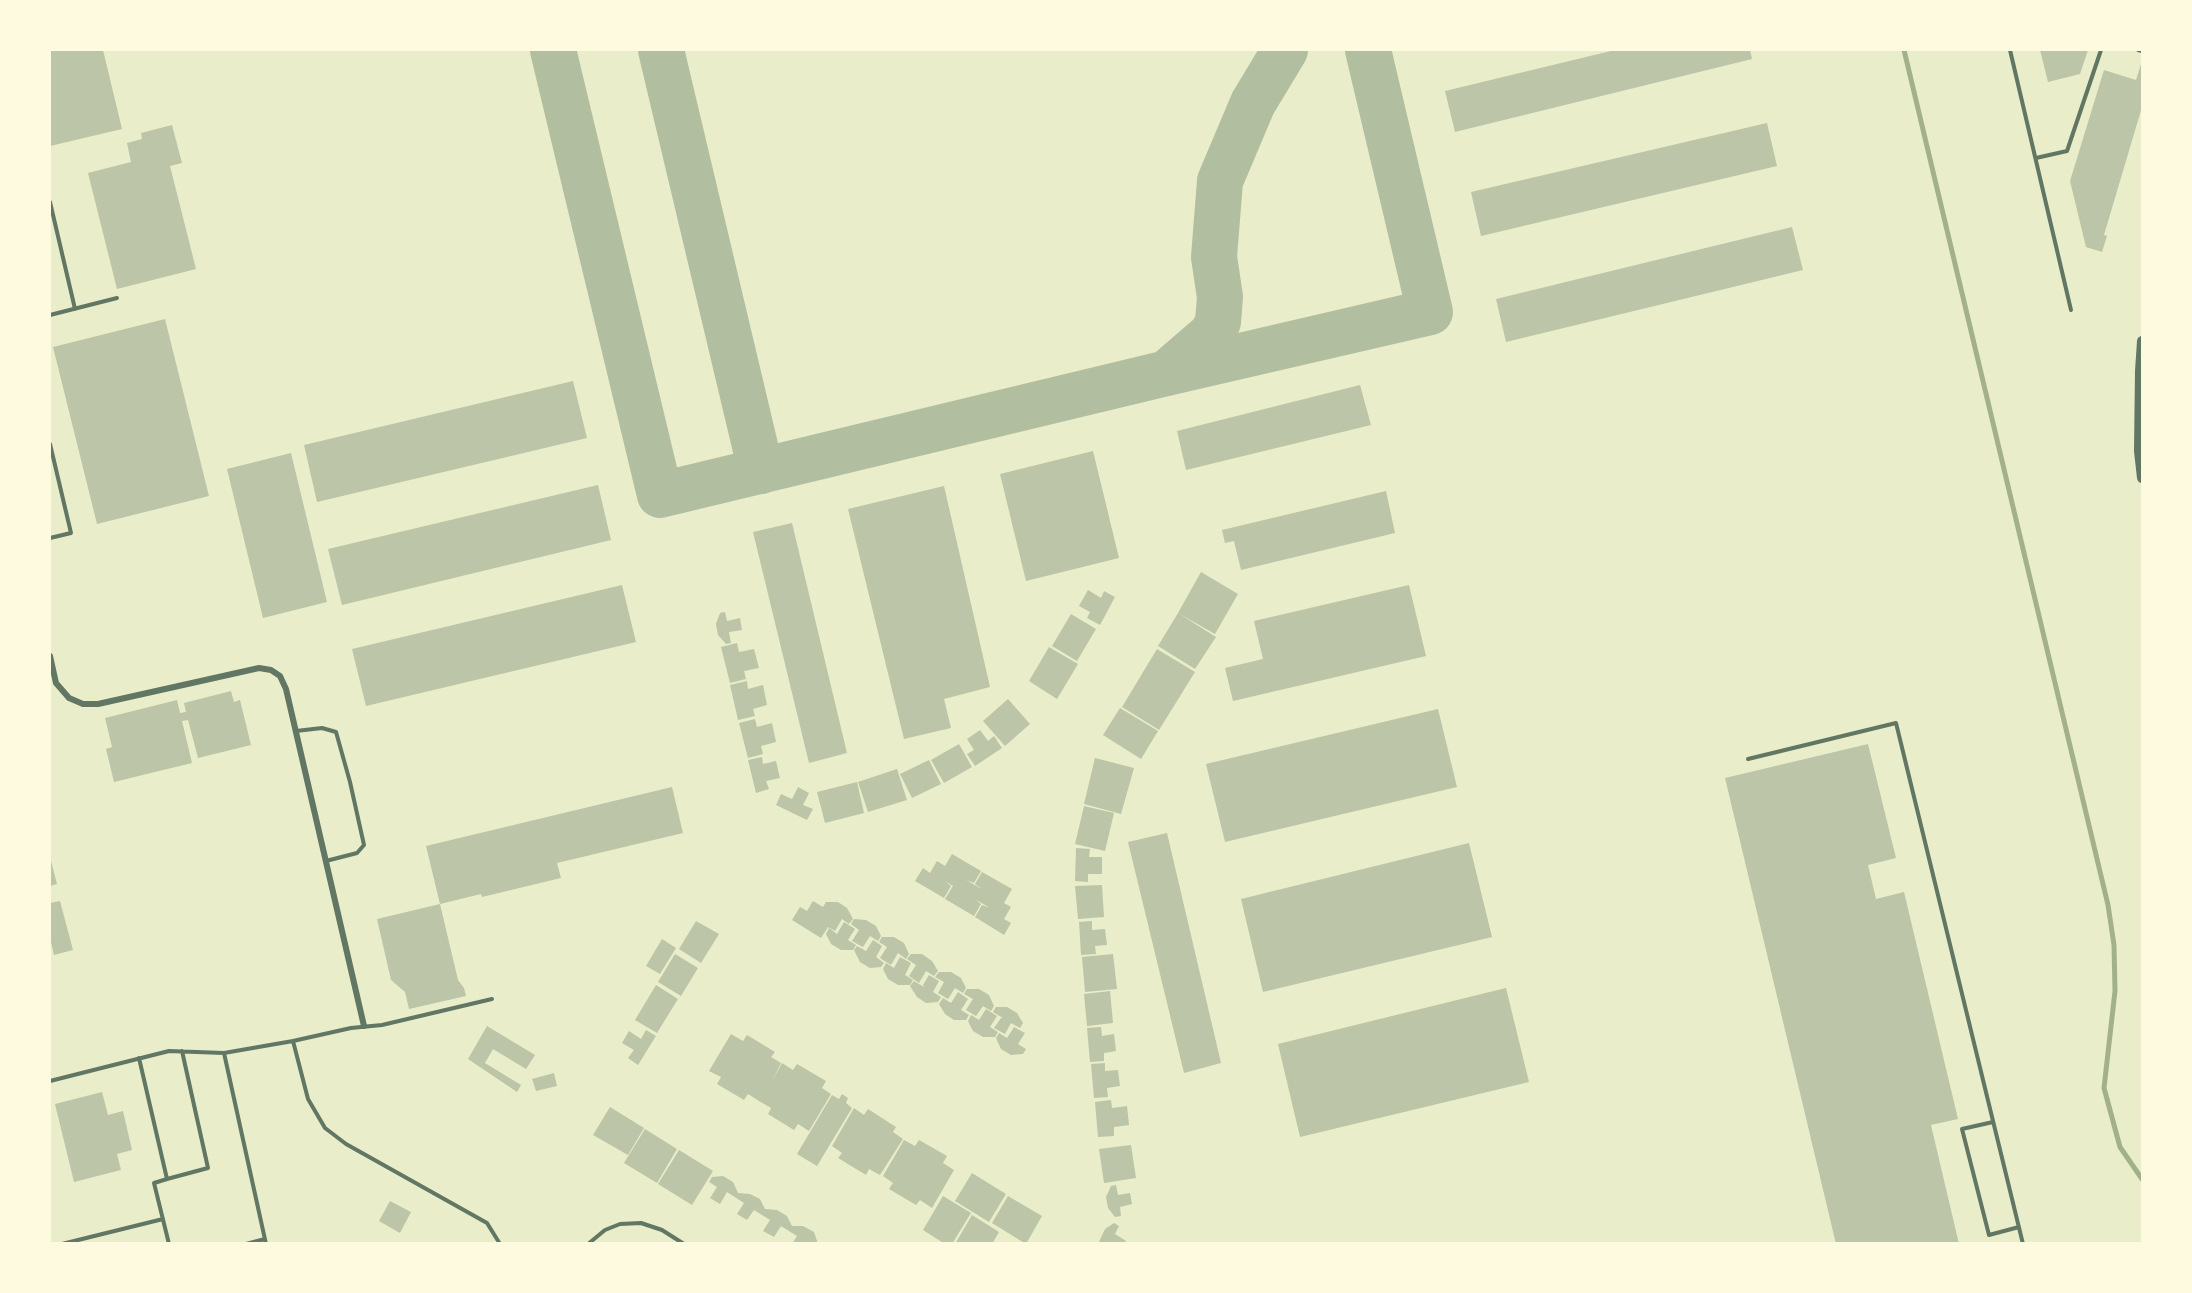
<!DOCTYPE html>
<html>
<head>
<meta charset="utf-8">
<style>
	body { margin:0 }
	#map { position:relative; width:2192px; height:1293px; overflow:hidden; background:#e9edc9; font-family:Figtree,sans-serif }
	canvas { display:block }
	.frame { position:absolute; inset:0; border:51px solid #fefae0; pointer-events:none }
</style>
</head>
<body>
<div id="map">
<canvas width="2192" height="1293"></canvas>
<div class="frame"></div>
</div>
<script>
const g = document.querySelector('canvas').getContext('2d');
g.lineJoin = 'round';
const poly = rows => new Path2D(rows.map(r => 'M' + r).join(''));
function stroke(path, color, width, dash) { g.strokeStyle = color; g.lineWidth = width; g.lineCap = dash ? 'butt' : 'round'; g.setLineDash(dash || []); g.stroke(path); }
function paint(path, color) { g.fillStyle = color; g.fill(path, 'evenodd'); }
stroke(poly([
	[1904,50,2108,905,2114,945,2115,991,2104,1088,2120,1147,2142,1179]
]), '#a3b18a', 5);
stroke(poly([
	[553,50,660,495,1167,373,1430,312,1368,50],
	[661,50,761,471],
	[1168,372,1212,334,1218,322,1220,297,1214,257,1220,181,1253,103,1285,50]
]), '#b2bea0', 46);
paint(poly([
	[50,50,103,50,122,129,50,146],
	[1615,50,1750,50,1752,59,1455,132,1445,91],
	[2040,50,2088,50,2080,74,2048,82],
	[2142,61,2142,107,2104,235,2107,236,2102,252,2086,247,2070,181,2104,70,2136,80],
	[1767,123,1777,166,1481,236,1471,192],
	[172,125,182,163,170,166,196,269,117,289,88,173,131,162,127,143,142,139,141,133],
	[1792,227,1803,270,1506,342,1496,299],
	[165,319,209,496,97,524,53,347],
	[573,381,587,438,317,502,304,445],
	[1360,385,1371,425,1186,470,1177,431],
	[1093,451,1119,558,1026,581,1000,474],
	[291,453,327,602,263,618,227,469],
	[598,485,611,540,342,605,328,549],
	[944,486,990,687,944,699,951,728,904,739,848,509],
	[1386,491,1395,533,1241,570,1234,541,1225,543,1222,530],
	[792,523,847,753,809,763,753,532],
	[1201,572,1238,594,1215,634,1178,613],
	[622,585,636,642,366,706,352,649],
	[1409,585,1426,656,1233,701,1225,668,1263,659,1254,621],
	[1088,590,1101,598,1104,591,1115,597,1100,625,1087,618,1090,612,1079,606],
	[725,612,727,621,740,618,742,630,729,632,731,643,726,644,718,635,716,624,720,613],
	[1178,613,1216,637,1195,669,1158,646],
	[1071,614,1096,629,1077,661,1052,646],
	[737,643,739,652,754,649,759,668,744,671,746,679,730,683,721,647],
	[1049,647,1078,664,1057,699,1029,681],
	[1157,649,1195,672,1159,730,1122,707],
	[747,681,748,689,763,685,767,705,753,709,755,716,738,720,730,685],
	[231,691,234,702,240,700,251,745,198,758,188,720,182,721,192,763,114,782,106,749,112,747,105,718,177,700,180,713,186,712,184,703],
	[1008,699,1030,724,1005,746,983,721],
	[1120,708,1158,731,1141,759,1103,735],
	[1438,709,1457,787,1225,842,1206,764],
	[755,719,757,727,772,723,776,742,761,746,763,754,748,758,739,723],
	[980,730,988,741,994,736,1002,748,975,766,967,754,974,750,967,739],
	[959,744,972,767,944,783,931,760],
	[1868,744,1896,858,1868,865,1876,899,1904,892,1958,1119,1931,1125,1959,1244,1836,1244,1725,778],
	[762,757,763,764,776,761,780,778,766,781,769,789,756,793,748,760],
	[1095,758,1134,768,1121,814,1084,804],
	[929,760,941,784,912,798,900,774],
	[897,769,907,800,868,812,858,782],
	[857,782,864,813,825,823,817,792],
	[672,787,683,833,557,863,561,878,482,897,481,894,440,904,426,846],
	[798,787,809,793,803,805,813,809,807,820,776,805,781,794,792,799],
	[1084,806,1114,813,1105,851,1075,844],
	[1167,833,1221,1063,1184,1073,1128,842],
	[1469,843,1492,937,1263,992,1241,899],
	[1076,848,1090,849,1089,857,1102,857,1102,874,1088,874,1088,882,1075,881],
	[952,854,981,871,974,883,966,880,982,889,975,884,982,872,1012,889,1004,903,1011,907,1004,919,1011,923,1004,935,975,917,982,905,990,908,975,899,981,904,974,916,945,899,953,886,945,881,951,886,944,898,915,881,923,868,930,873,937,861,945,866],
	[50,857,57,884,50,886],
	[1102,885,1104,917,1078,919,1075,886],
	[60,901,73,950,54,955,50,938,50,903],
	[813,901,823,907,826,902,838,902,847,908,853,919,849,924,842,919,835,931,828,927,821,938,792,920,800,907,807,911],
	[440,904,458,980,464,988,466,996,409,1009,405,992,391,980,377,919],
	[854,919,866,920,876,926,881,936,878,941,870,936,863,947,852,941,859,930,851,924],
	[696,921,719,934,701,963,679,949],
	[1092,921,1092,930,1105,929,1107,945,1095,946,1096,954,1081,955,1079,922],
	[844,922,855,929,848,940,856,945,853,950,841,950,831,944,826,934,829,928,837,934],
	[882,937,894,937,904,943,909,954,906,959,898,953,891,965,880,958,887,947,879,942],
	[662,939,676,948,660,974,646,966],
	[873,940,882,946,876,957,884,963,881,967,870,968,860,962,854,950,857,946,866,951],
	[675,954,698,968,681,996,658,982],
	[911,954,922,954,932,961,938,971,934,976,926,971,919,983,909,976,916,965,907,959],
	[1113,954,1117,989,1085,992,1082,957],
	[900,957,911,963,905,975,913,980,910,985,898,985,888,979,883,969,886,963,894,968],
	[939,972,951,972,961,978,966,988,963,993,955,988,948,999,938,993,944,982,935,977],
	[929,975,939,981,933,992,941,997,938,1002,926,1003,917,997,910,986,914,981,924,987,923,985],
	[656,985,678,999,657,1033,635,1020],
	[1506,988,1529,1082,1300,1137,1278,1044],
	[967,989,979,989,989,995,994,1006,991,1011,983,1006,976,1016,966,1010,973,999,964,994],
	[1110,991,1113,1023,1087,1026,1084,994],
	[958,992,968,999,961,1010,969,1015,966,1020,954,1020,945,1014,939,1004,943,998,951,1003],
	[996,1007,1007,1007,1017,1013,1023,1023,1020,1028,1011,1023,1005,1034,994,1028,1001,1018,1003,1018,993,1012],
	[986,1009,997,1016,990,1027,998,1032,995,1037,983,1037,973,1031,968,1021,971,1015,979,1020],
	[487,1026,535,1055,526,1069,493,1049,485,1063,521,1085,517,1092,468,1059],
	[1014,1027,1025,1033,1018,1044,1026,1049,1023,1054,1011,1055,1001,1049,996,1038,999,1033,1007,1038],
	[1101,1027,1102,1036,1114,1034,1116,1051,1104,1053,1104,1061,1090,1062,1087,1028],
	[646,1030,656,1036,638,1065,628,1058,634,1050,622,1043,629,1031,641,1039],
	[731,1034,743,1041,747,1035,775,1052,771,1057,781,1063,772,1081,782,1063,793,1070,797,1064,826,1081,822,1088,831,1094,809,1131,798,1124,794,1130,768,1114,771,1108,759,1101,748,1094,744,1100,717,1084,721,1077,709,1071],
	[1105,1063,1105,1071,1118,1070,1120,1086,1107,1088,1108,1097,1094,1098,1091,1064],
	[554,1073,557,1086,536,1091,532,1079],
	[102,1092,108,1115,123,1111,132,1150,117,1154,121,1170,74,1182,55,1104],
	[842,1094,848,1098,846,1103,852,1108,817,1166,797,1154,832,1095,839,1099],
	[1111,1100,1112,1108,1127,1106,1129,1125,1114,1127,1114,1136,1098,1137,1095,1102],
	[610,1107,644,1128,628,1155,593,1135],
	[854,1108,864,1115,868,1109,896,1127,893,1132,903,1139,880,1175,869,1169,866,1175,838,1158,842,1153,832,1146],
	[645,1129,677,1149,657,1183,624,1163],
	[904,1140,915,1146,919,1140,947,1156,943,1163,954,1170,932,1208,920,1200,916,1205,889,1189,893,1183,883,1176],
	[1131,1145,1136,1178,1104,1183,1099,1149],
	[679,1150,713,1171,692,1205,658,1184],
	[972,1173,1006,1194,989,1222,955,1201],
	[723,1176,733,1182,738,1193,750,1194,760,1199,765,1209,777,1210,787,1216,792,1226,803,1226,814,1232,818,1244,792,1244,797,1236,781,1226,774,1237,763,1231,770,1220,754,1210,747,1220,737,1214,744,1203,727,1192,720,1204,710,1198,717,1187,709,1182,712,1177],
	[1116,1185,1118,1195,1130,1193,1132,1204,1120,1207,1121,1216,1115,1217,1108,1208,1106,1197,1111,1186],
	[943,1196,971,1213,952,1244,945,1244,923,1230],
	[1008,1196,1042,1216,1026,1244,992,1223],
	[390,1201,411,1212,400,1233,379,1221],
	[972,1215,999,1232,992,1244,955,1244],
	[1114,1223,1119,1226,1115,1234,1126,1241,1125,1244,1098,1244,1105,1229]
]), '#bcc5a7');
stroke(poly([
	[2010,50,2071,310],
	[2138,50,2142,51],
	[2036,158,2067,151,2101,50],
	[50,202,75,309],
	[50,315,117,298],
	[50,444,71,533,50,538],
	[296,731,322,728,336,732,350,782,364,845,357,853,326,861],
	[1748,759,1896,723,2023,1244],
	[293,1041,308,1099,325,1128,346,1144,487,1223,500,1244],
	[139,1058,167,1179,154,1183,169,1244],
	[50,1081,169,1051,224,1053],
	[1993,1122,1962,1129,1989,1235,2019,1227],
	[167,1179,208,1168,182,1051],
	[62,1244,163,1219],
	[246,1244,265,1239],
	[266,1244,224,1053,293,1041,351,1028,382,1025,492,999],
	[588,1244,605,1230,620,1224,641,1223,662,1230,684,1244]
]), '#617663', 4);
stroke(poly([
	[50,656,56,683,69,698,83,704,98,704,259,668,271,670,280,676,286,689,364,1026]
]), '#617663', 6);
stroke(poly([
	[2142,341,2140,371,2139,451,2142,478]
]), '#617663', 10);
</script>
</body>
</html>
